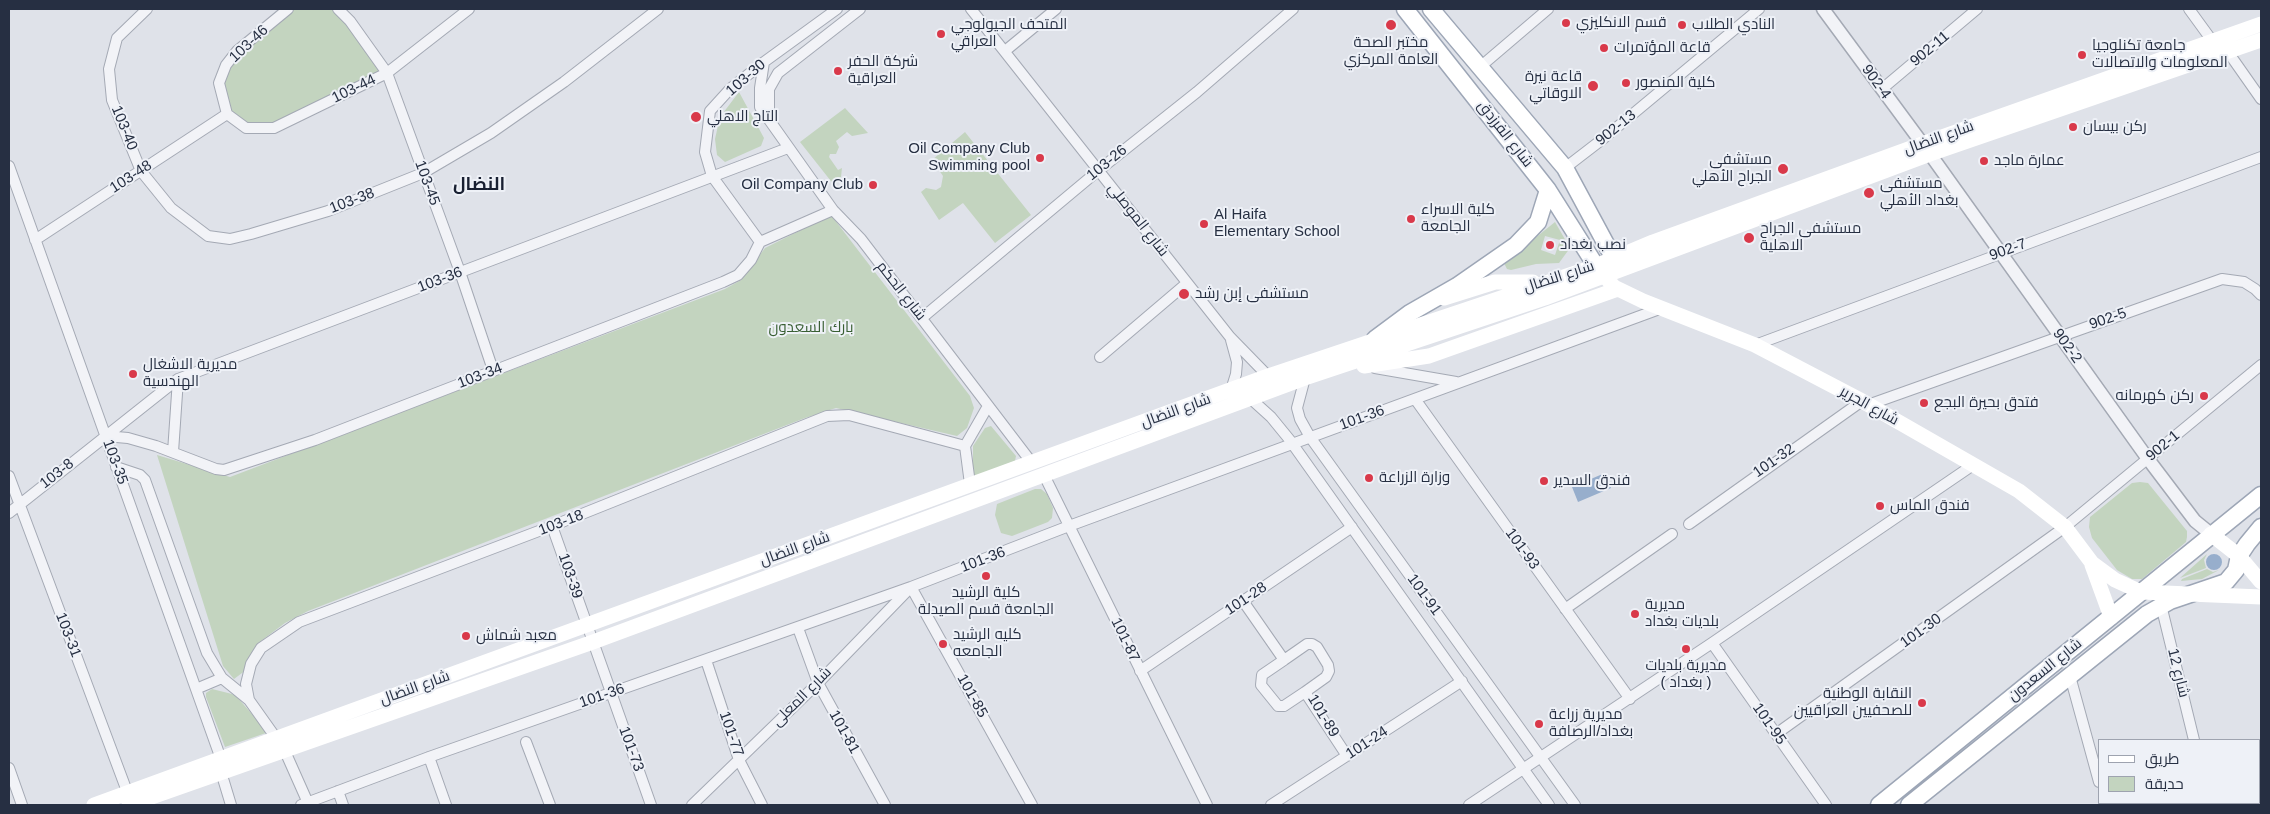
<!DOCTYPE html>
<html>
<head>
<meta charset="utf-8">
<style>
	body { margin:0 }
	#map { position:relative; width:2270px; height:814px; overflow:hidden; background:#dfe2e9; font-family:Helvetica,Cairo,sans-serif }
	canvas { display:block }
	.frame { position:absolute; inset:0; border:10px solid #262f42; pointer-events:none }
	.legend { position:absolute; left:2098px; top:739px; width:162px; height:65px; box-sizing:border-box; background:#eef1f7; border:1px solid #9ea3af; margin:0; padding:6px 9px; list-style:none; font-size:15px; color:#262f42 }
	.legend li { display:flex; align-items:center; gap:10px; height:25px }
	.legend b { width:25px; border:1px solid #9ea3af }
</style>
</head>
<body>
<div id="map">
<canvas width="2270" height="814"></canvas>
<div class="frame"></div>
<ul class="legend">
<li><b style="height:6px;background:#fff"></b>طريق</li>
<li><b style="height:14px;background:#c3d4bf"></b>حديقة</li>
</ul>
</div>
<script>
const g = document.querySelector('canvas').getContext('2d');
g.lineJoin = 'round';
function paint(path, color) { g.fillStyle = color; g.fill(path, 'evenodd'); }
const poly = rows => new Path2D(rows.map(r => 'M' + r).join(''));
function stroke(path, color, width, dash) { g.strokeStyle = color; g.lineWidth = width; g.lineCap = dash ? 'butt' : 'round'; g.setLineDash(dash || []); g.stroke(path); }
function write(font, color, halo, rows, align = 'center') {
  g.font = font + ' Helvetica,Cairo,sans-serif'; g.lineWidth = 4; g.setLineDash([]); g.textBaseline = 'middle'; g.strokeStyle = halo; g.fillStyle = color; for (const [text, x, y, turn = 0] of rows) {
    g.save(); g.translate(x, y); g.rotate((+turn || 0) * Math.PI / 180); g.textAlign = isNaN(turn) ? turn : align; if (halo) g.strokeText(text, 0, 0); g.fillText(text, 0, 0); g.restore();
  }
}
paint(poly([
	[288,9,338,9,387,73,274,128,246,128,227,114,219,83,226,65],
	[739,92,764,138,761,146,725,162,717,155,715,139,720,117],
	[845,108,868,133,852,136,847,132,836,141,839,147,836,154,830,154,829,157,838,170,842,168,841,177,836,184,838,190,800,142],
	[965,132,1031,215,995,243,963,203,939,220,921,192,926,188,936,190,941,187,943,176,932,160],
	[831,215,970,396,974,408,967,428,957,436,836,408,805,418,308,611,285,623,261,641,246,670,234,679,223,666,157,455,230,477,725,289,741,280,765,248],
	[1555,222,1570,248,1559,263,1536,264,1511,270,1507,269,1504,263],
	[1545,236,1560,240,1555,255,1541,250],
	[991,426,1016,456,1015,461,973,477,973,446,985,428],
	[2140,482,2148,483,2187,531,2187,537,2186,542,2142,579,2132,579,2117,570,2092,538,2089,527,2090,517,2132,483],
	[1035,489,1041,489,1047,494,1053,508,1052,518,1048,522,1012,536,1001,533,995,515,997,504],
	[2207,554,2204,560,2206,568,2180,578],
	[2207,569,2213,572,2219,570,2202,579,2181,581,2182,579],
	[212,689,232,694,237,697,266,730,266,733,225,747,206,697,206,693]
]), '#c3d4bf');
paint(poly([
	[1605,473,1611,488,1578,502,1572,487],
	'2206 562a8 8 0 1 1 16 0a8 8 0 1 1-16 0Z'
]), '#97aecc');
const minor = poly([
	[147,9,117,38,109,69,112,100,141,171,171,208,208,236,230,239,251,234,328,211,423,173,491,133,564,82,658,9],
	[338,9,350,21,387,73,460,272,493,370],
	[971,9,1230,337,1268,376],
	[2189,9,2213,42],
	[1005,51,1056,9],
	[2228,52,2261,99],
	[764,62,760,88,760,107,833,210,861,239,1032,463],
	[1480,67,1548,9],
	[1882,89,1977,9],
	[227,114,246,128,274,128,387,73,469,9],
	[227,114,219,83,226,65,237,51,288,9],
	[769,119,769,89,778,73,860,9],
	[9,166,221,759],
	[1565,168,1604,138,1759,9],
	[35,240,227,114],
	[760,242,712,176,705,152,710,111,730,89,764,62,837,9],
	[922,318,1099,170,1197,92,1293,9],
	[1755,345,2261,157],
	[1100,357,1187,283],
	[1375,368,1456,382],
	[1305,378,1297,408,1300,419,1310,437,1575,805],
	[1231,390,1236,374,1237,362,1231,340],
	[1250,398,1271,417,1289,439,1549,805],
	[1415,399,1630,699],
	[1868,405,2222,279,2244,282,2255,289,2261,295],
	[105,436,128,438,156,446,216,469,224,470,315,440,723,282,738,275,751,260,760,242,833,210],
	[173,452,178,379],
	[116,467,140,475,145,480,207,653,222,678,249,700],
	[1044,475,1207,805],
	[9,476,128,794],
	[970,484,965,446,988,406],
	[9,513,178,379,788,148],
	[1689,524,1862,401],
	[552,526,651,805],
	[1243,601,1284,660,1307,644,1312,644,1317,647,1328,665,1329,671,1326,677,1305,692,1347,756],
	[2161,605,2194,740],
	[1565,609,1672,534],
	[798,628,818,683,885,805],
	[1712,643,1826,805],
	[706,660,739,760,762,805],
	[1284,660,1262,675,1261,685,1278,706,1284,706,1305,692],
	[1140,671,1352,527],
	[2070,676,2099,782],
	[196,689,222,678],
	[1776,734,2065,527,2261,365],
	[276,738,249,700,246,684,251,664,261,648,299,622,552,526,827,416,849,415,965,446],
	[526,742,550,805],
	[284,749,308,803],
	[429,757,446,805],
	[9,768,22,805],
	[221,772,231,805],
	[2259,777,2261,776],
	[338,791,343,805],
	[2104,803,2105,805],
	[2209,803,2210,805],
	[301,805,429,757,911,587,1069,526,1662,308],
	[692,805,818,683,911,587,1032,805],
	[1271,805,1462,681],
	[1469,805,1712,643,1973,465]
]);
const tertiary = poly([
	[1823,9,1930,154,2148,459,2195,521,2211,534]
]);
const primary = poly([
	[1405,9,1548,190,1596,266],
	[1431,9,1565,168,1614,259],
	[1375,339,1410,313,1457,286,1516,245,1538,222,1548,190],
	[1879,805,2261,495],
	[1909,805,2147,614,2170,601,2226,582,2236,570,2239,556,2247,544,2261,527]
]);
stroke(minor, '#a4a9b4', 12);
stroke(tertiary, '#a4a9b4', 15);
stroke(primary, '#9da6b6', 19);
stroke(minor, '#f2f3f7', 10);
stroke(tertiary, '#f2f3f7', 12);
stroke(poly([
	[1599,269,1614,287,1643,301,1755,345,1862,401,2019,491,2065,527,2092,563,2115,580,2141,592,2261,597],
	[1444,298,1495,282,1533,282],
	[1364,366,1429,356,1618,289],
	[2211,534,2239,556,2261,582],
	[2092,565,2111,617],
	[94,805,1268,376,1596,266,1653,242,1922,144,2261,24],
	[129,805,593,642,1305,378,1545,298,1930,154,2261,40]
]), '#fff', 15);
stroke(primary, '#fff', 16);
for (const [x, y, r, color] of [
	[1566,23,5,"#d9394a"],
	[1391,25,6,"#d9394a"],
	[1682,25,5,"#d9394a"],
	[941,34,5,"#d9394a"],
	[1604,48,5,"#d9394a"],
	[2082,55,5,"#d9394a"],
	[838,71,5,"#d9394a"],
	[1626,83,5,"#d9394a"],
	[1593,86,6,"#d9394a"],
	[696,117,6,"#d9394a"],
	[2073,127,5,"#d9394a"],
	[1040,158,5,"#d9394a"],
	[1984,161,5,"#d9394a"],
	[1783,169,6,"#d9394a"],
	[873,185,5,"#d9394a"],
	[1869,193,6,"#d9394a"],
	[1411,219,5,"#d9394a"],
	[1204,224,5,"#d9394a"],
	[1749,238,6,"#d9394a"],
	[1550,245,5,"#d9394a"],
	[1184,294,6,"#d9394a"],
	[133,374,5,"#d9394a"],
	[2204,396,5,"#d9394a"],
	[1924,403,5,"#d9394a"],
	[1369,478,5,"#d9394a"],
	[1544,481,5,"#d9394a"],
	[1880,506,5,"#d9394a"],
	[986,576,5,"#d9394a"],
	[1635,614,5,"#d9394a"],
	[466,636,5,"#d9394a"],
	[943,644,5,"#d9394a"],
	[1686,649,5,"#d9394a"],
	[1922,703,5,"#d9394a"],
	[1539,724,5,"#d9394a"]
]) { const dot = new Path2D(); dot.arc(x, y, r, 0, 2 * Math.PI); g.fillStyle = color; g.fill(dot); stroke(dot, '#eef1f7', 2); }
write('15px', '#262f42', '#eef1f7', [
	["قسم الانكليزي",1576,23],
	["المتحف الجيولوجي",951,25],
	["العراقي",951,42],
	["النادي الطلاب",1692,25],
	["مختبر الصحة",1391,43,"center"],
	["العامة المركزي",1391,60,"center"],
	["جامعة تكنلوجيا",2092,46],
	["المعلومات والاتصالات",2092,63],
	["قاعة المؤتمرات",1614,48],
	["شركة الحفر",848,62],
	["العراقية",848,79],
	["قاعة نيرة",1582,77,"right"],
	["الاوقاتي",1582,94,"right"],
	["كلية المنصور",1636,83],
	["التاج الاهلي",707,117],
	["ركن بيسان",2083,127],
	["Oil Company Club",1030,149,"right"],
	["Swimming pool",1030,166,"right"],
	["مستشفى",1772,160,"right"],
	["الجراح الأهلي",1772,177,"right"],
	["عمارة ماجد",1994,161],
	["مستشفى",1880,184],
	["بغداد الأهلي",1880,201],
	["Oil Company Club",863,185,"right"],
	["كلية الاسراء",1421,210],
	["الجامعة",1421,227],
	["Al Haifa",1214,215],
	["Elementary School",1214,232],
	["مستشفى الجراح",1760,229],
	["الاهلية",1760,246],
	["نصب بغداد",1560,245],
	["مستشفى إبن رشد",1195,294],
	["مديرية الاشغال",143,365],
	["الهندسية",143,382],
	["ركن كهرمانه",2194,396,"right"],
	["فتدق بحيرة البجع",1934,403],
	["وزارة الزراعة",1379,478],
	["فندق السدير",1554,481],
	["فندق الماس",1890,506],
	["كلية الرشيد",986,593,"center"],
	["الجامعة قسم الصيدلة",986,610,"center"],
	["مديرية",1645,605],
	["بلديات بغداد",1645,622],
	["كليه الرشيد",953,635],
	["الجامعه",953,652],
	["معبد شماش",476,636],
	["مديرية بلديات",1686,666,"center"],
	["( بغداد )",1686,683,"center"],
	["النقابة الوطنية",1912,694,"right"],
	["للصحفيين العراقيين",1912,711,"right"],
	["مديرية زراعة",1549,715],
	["بغداد/الرصافة",1549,732]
], 'left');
write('15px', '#262f42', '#eef1f7', [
	["103-46",249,44,-43],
	["902-11",1930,49,-40],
	["103-30",746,78,-41],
	["902-4",1876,82,54],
	["103-44",354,89,-26],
	["103-40",124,128,68],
	["902-13",1616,128,-39],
	["شارع الفرزدق",1505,134,52],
	["شارع النضال",1939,138,-20],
	["103-26",1107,163,-39],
	["103-48",131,177,-33],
	["103-45",427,183,70],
	["103-38",352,201,-21],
	["شارع الموصلي",1138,220,52],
	["902-7",2008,250,-20],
	["شارع النضال",1559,277,-18],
	["103-36",440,280,-21],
	["شارع الحكم",901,291,52],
	["902-5",2108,319,-19],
	["902-2",2067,346,54],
	["103-34",480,376,-21],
	["شارع الجرير",1869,406,29],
	["شارع النضال",1176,411,-20],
	["101-36",1362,418,-20],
	["902-1",2163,446,-40],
	["101-32",1774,461,-35],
	["103-35",115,462,70],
	["103-8",57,474,-38],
	["103-18",561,523,-21],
	["شارع النضال",795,549,-20],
	["101-93",1522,549,54],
	["101-36",983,560,-21],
	["103-39",570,576,71],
	["101-91",1424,595,54],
	["101-28",1246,599,-34],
	["101-30",1921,631,-36],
	["103-31",68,635,69],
	["101-87",1125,640,64],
	["شارع السعدون",2045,670,-39],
	["شارع 12",2178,673,76],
	["شارع النضال",415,688,-20],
	["101-36",602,696,-19],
	["101-85",972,696,61],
	["شارع المعلى",802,697,-45],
	["101-89",1323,716,59],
	["101-95",1769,724,55],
	["101-81",844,732,61],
	["101-77",731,734,71],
	["101-24",1367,743,-33],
	["101-73",631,749,70]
]);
write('15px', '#395f33', '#eef1f7', [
	["بارك السعدون",811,328]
]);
write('bold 18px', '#192032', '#eef1f7', [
	["النضال",479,185]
]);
</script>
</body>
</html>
